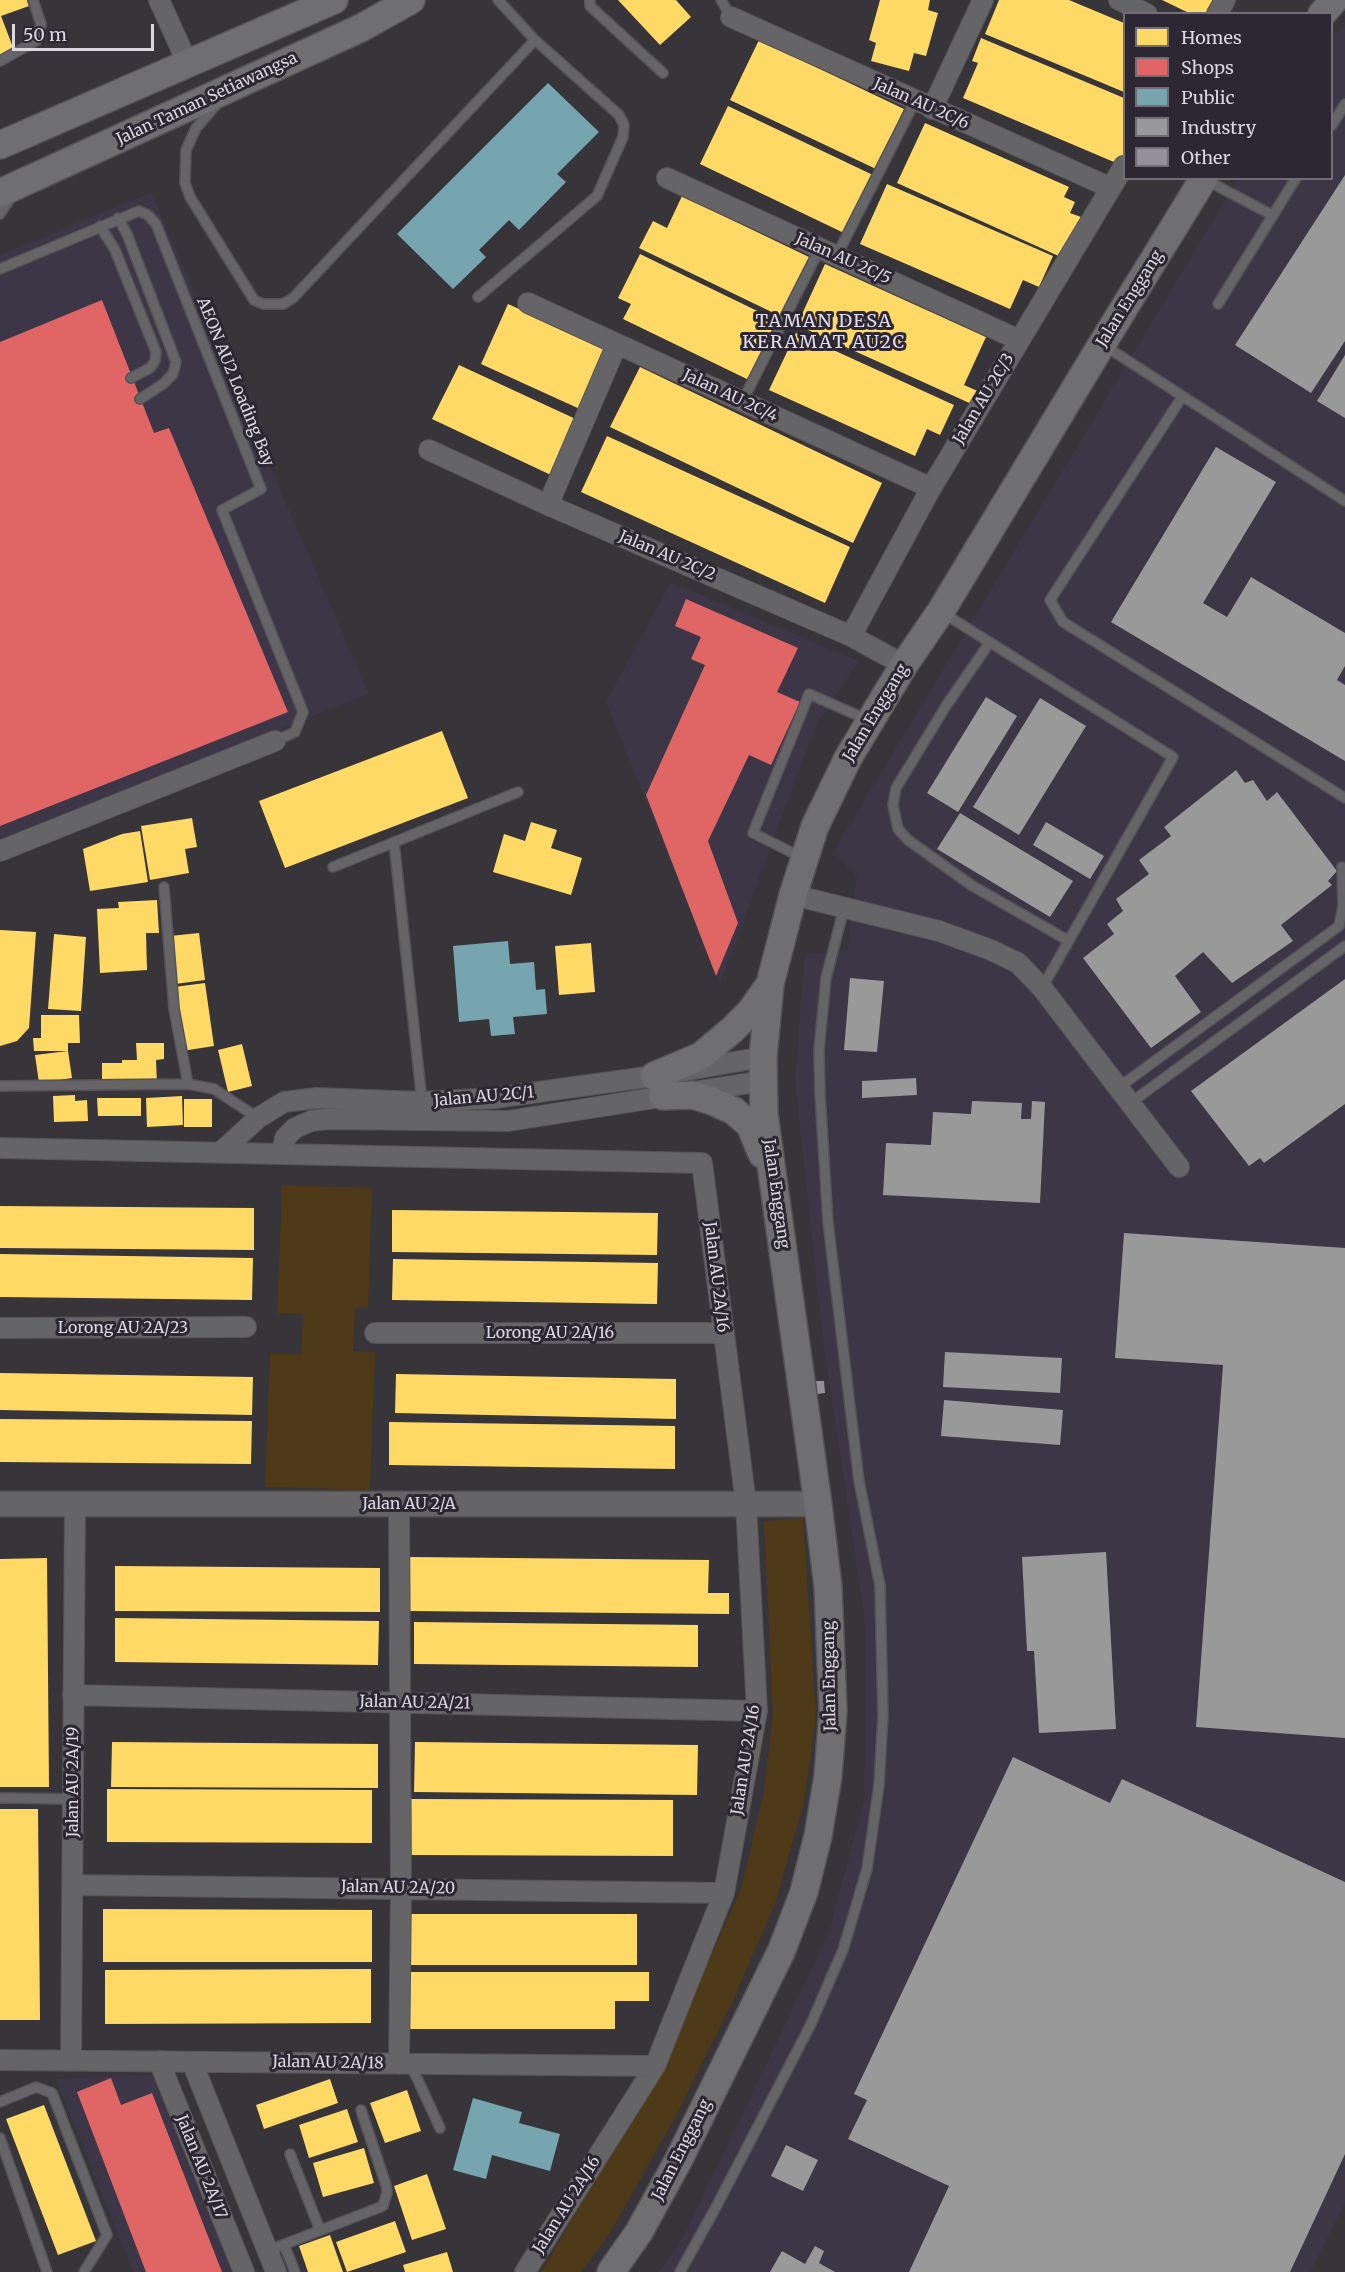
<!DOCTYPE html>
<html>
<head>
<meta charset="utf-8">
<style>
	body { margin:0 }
	#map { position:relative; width:1345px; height:2272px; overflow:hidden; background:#37343a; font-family:Merriweather,serif }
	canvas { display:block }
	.legend { position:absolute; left:1123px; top:12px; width:210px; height:168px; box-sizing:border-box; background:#2c2733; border:2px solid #726d77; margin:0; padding:8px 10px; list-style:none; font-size:18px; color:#dad7de }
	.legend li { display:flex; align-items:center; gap:12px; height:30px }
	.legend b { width:30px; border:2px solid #726d77 }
	.scale { position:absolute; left:12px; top:24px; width:142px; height:27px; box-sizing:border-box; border:3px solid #dad7de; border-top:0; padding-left:8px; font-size:18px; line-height:21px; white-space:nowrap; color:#dad7de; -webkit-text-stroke:4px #2c2733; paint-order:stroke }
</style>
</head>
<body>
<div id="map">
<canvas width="1345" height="2272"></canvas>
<ul class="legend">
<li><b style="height:16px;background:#ffd966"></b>Homes</li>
<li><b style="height:16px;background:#e06666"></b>Shops</li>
<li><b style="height:16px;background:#76a5af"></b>Public</li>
<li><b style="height:16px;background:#999"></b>Industry</li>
<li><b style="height:16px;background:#948f9a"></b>Other</li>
</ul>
<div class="scale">50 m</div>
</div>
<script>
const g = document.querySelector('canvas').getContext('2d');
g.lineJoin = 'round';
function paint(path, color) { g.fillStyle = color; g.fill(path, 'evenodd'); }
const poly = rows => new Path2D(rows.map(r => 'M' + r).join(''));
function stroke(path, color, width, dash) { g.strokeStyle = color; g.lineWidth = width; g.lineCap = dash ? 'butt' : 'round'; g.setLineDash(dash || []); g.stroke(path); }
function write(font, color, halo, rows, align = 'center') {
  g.font = font + ' Merriweather,serif'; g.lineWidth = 6; g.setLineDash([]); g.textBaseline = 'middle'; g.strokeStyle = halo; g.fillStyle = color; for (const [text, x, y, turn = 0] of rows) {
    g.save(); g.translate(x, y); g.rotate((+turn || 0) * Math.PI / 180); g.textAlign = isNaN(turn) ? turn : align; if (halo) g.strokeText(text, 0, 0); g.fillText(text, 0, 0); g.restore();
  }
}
paint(poly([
	[1345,28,1345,2202,1310,2272,659,2272,683,2238,828,1935,865,1796,866,1628,822,1331,795,1080,805,954,847,950,857,876,832,854,1238,179,1332,178,1332,32],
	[151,192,369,694,0,841,0,255],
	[671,582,859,661,815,727,720,984,606,702],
	[155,2075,233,2272,133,2272,56,2079]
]), '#3d3646');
paint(poly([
	[282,1185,372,1188,368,1308,355,1308,353,1351,375,1352,370,1490,265,1487,270,1354,301,1354,303,1314,277,1313],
	[803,1518,816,1717,804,1802,775,1904,731,2005,678,2112,610,2233,581,2272,541,2272,659,2071,741,1889,764,1792,773,1714,764,1521]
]), '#4e3918');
paint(poly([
	[0,0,27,0,29,6,1,16,14,50,0,56],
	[618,0,676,0,691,17,660,45],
	[880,0,930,0,928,10,938,13,926,56,914,53,909,71,871,61,876,43,869,40],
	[999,0,1069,0,1124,23,1124,92,985,34],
	[1162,0,1218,0,1211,14,1191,14],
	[981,38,1124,98,1124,156,1121,165,963,98,978,63,972,61],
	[759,40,904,109,876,169,730,100],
	[728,106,875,176,846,234,700,164],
	[925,123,1069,187,1064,197,1075,202,1070,213,1081,217,1063,258,897,183],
	[887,184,1053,256,1039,287,1023,280,1010,309,860,244],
	[682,196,811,258,782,317,639,248,653,221,667,228],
	[640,254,780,322,751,381,623,319,631,304,618,298],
	[825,264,986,337,964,385,982,393,976,406,797,325],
	[508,304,610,349,582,410,481,364],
	[796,333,954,405,940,435,927,429,915,456,769,390],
	[459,365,580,421,553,476,432,419],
	[640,367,882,483,853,543,610,427],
	[607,436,850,547,825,603,581,492],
	[442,731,468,798,285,868,259,801],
	[192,818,197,847,185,849,189,873,150,880,141,826],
	[531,822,557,830,551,848,582,858,571,895,493,872,504,834,525,841],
	[140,831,148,882,90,891,83,849,122,834],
	[157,900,159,933,146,933,147,970,100,973,97,909,119,908,118,902],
	[0,930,36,932,29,1028,17,1041,0,1046],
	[199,933,205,980,175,984,170,936],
	[54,934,86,937,81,1011,48,1009],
	[591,943,595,992,559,995,555,946],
	[205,983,214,1046,182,1051,174,987],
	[41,1015,79,1015,80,1043,68,1043,68,1051,34,1051,33,1038,41,1038],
	[136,1043,164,1043,164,1059,156,1060,157,1084,102,1085,102,1063,122,1063,122,1060,137,1060],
	[242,1044,252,1086,228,1092,218,1050],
	[68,1051,72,1078,39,1083,35,1055],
	[75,1095,75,1101,87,1100,88,1121,54,1122,53,1096],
	[182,1096,183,1125,147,1127,146,1098],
	[97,1098,141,1098,141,1116,98,1116],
	[184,1099,212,1099,212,1127,184,1127],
	[0,1206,254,1208,254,1250,0,1248],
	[392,1210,658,1213,657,1255,392,1252],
	[0,1254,253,1258,252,1300,0,1297],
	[393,1259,658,1263,657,1304,392,1300],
	[0,1373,253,1377,252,1415,0,1410],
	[396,1374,676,1379,676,1419,395,1413],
	[0,1419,252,1421,251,1464,0,1462],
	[389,1422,675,1426,675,1469,389,1465],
	[409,1557,709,1560,708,1593,729,1593,729,1614,408,1611],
	[47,1558,49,1787,0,1787,0,1559],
	[115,1566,380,1568,380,1612,115,1611],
	[115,1618,379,1621,378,1665,115,1662],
	[414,1622,698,1625,698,1667,414,1664],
	[112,1742,378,1744,378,1788,111,1787],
	[415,1742,698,1745,697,1795,414,1792],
	[107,1789,372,1790,372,1843,107,1842],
	[411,1799,673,1800,673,1856,410,1855],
	[0,1809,38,1809,40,2020,0,2020],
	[103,1909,372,1910,372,1962,103,1962],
	[408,1914,637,1914,637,1965,408,1965],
	[371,1969,371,2023,105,2024,105,1970],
	[406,1972,649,1972,649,2001,615,2001,615,2029,406,2029],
	[330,2079,338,2103,264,2129,256,2105],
	[407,2090,421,2131,385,2143,370,2103],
	[44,2105,96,2241,58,2255,6,2119],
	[347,2109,358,2142,309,2158,299,2125],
	[364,2148,374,2183,323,2197,313,2163],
	[427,2174,446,2229,412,2240,394,2186],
	[395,2221,406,2252,347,2272,336,2242],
	[330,2235,343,2272,308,2272,299,2246],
	[447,2252,453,2272,405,2272,403,2265]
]), '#ffd966');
paint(poly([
	[102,300,154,433,169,428,288,712,0,826,0,342],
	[686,599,798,648,777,692,800,702,771,765,749,755,708,841,738,923,716,976,646,795,705,665,691,659,701,637,675,626],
	[111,2078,121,2105,152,2093,222,2272,146,2272,77,2092]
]), '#e06666');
paint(poly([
	[548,83,599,132,557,174,566,182,519,230,509,220,479,250,486,257,453,289,397,234],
	[508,941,510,964,534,962,536,990,545,989,547,1014,513,1017,515,1034,491,1036,489,1019,459,1022,453,946],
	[473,2098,522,2112,519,2123,560,2134,550,2171,492,2155,486,2179,453,2170]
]), '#76a5af');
paint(poly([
	[1345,175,1345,341,1311,393,1235,345],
	[1345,355,1345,418,1317,401],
	[1216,447,1276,482,1203,603,1227,617,1251,577,1345,633,1345,666,1337,680,1345,685,1345,761,1111,622],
	[986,697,1017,716,958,812,927,793],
	[1040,698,1086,726,1019,835,973,807],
	[1236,770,1245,783,1253,780,1267,801,1277,792,1337,871,1328,881,1332,885,1281,925,1293,941,1232,983,1203,952,1175,976,1201,1012,1151,1048,1083,958,1114,934,1107,924,1123,911,1116,899,1149,874,1139,860,1171,836,1164,827],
	[960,813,1073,881,1050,917,937,849],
	[1046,822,1104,856,1090,879,1033,845],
	[850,978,884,981,877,1052,844,1050],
	[1345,979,1345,1104,1264,1163,1260,1158,1249,1166,1191,1091],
	[916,1078,917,1095,862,1098,862,1081],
	[972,1101,1022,1103,1021,1119,1031,1119,1032,1101,1045,1102,1040,1203,883,1195,886,1143,931,1145,933,1112,971,1114],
	[1124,1233,1345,1248,1345,1738,1196,1727,1223,1365,1115,1358],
	[945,1352,1062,1358,1060,1393,943,1387],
	[944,1400,1063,1410,1060,1445,941,1436],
	[1106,1552,1116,1729,1039,1733,1034,1651,1027,1651,1022,1557],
	[1013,1757,1110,1803,1122,1779,1345,1882,1345,2154,1290,2272,909,2272,949,2186,848,2139,867,2100,854,2094],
	[786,2145,818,2160,803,2191,771,2176],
	[815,2246,824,2251,819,2263,835,2272,770,2272,782,2251,805,2264]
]), '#999');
paint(poly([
	[816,1381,824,1381,825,1393,817,1394]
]), '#948f9a');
const service = poly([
	[590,0,590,6,663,73],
	[721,0,731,17],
	[0,61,36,41,41,24,33,0],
	[216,105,196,128,186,150,185,183,190,197,254,300,263,304,283,304,293,298,535,40],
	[1332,125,1345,104],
	[1206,180,1272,215],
	[0,214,11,197],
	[118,218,127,234,176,362,173,374,163,384,140,399],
	[100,226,115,250,156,352,155,361,150,368,131,378],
	[837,255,915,101],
	[0,269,139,211,148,215,156,224,261,489,222,510,303,712,295,732,275,741],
	[478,297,597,196,623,137,624,125,619,115,535,40,498,0],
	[1218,304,1296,178],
	[1105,346,1345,501],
	[1182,397,1050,600,1063,622,1345,798],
	[742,402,820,248],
	[943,613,1173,757,1042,988],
	[990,642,946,706,896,788,893,805,898,829,908,840,971,885,1069,941],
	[394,842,422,1102],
	[801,857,753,833,809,694,868,720],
	[333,867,518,792],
	[164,887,174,1009,188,1084],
	[0,1086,188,1084,214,1089,258,1118],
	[1118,1088,1339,926,1343,906,1342,867],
	[1129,1104,1345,946],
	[0,1798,73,1799],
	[410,2063,440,2128],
	[0,2102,36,2087,52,2093,107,2235,84,2272],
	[0,2138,47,2272],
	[290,2154,320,2230],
	[284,2245,295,2272],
	[267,2251,383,2206,387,2192,386,2185,361,2110],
	[680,2272,715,2209,810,2026,843,1950,867,1869,879,1785,883,1715,880,1586,859,1481,828,1222,820,1094,819,1050,826,978,844,908]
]);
const minor = poly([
	[159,0,188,64],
	[1119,0,1147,14],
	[1217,14,1225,0],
	[731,17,1111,188],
	[932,109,983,0],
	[667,178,1019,340],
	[528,303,931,488],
	[429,450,548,505,851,636,904,665],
	[548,505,617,344],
	[851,636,931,488,1124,166],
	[0,851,275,741],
	[793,895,939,931,991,950,1018,963,1042,988,1179,1167],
	[0,1148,702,1163,746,1504,757,1711,724,1893,655,2066,525,2272],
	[221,1152,258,1118,284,1102,317,1098,422,1102,495,1098,654,1076,763,1057],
	[282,1153,285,1138,295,1128,311,1121,328,1119,508,1121,763,1081],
	[0,1328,246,1327],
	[375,1333,724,1333],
	[73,1695,757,1711],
	[72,1885,724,1893],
	[0,2060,655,2066],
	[71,2060,75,1504],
	[159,2061,244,2272],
	[192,2062,276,2272],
	[399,2064,401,1887,399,1504]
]);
const tertiary = poly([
	[0,1504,818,1504]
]);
const secondary = poly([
	[1322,14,1334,0],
	[0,145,334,0],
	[0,193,361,28,411,0],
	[654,1076,701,1056,732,1030,751,1011,770,984],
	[663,1096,692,1095,712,1101,734,1111,750,1125,762,1154],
	[611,2272,639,2232,678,2161,781,1952,804,1892,818,1836,828,1776,833,1711,828,1587,818,1504,764,1114,763,1057,770,984,793,895,815,826,848,758,904,665,941,611,1102,344,1204,178]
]);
stroke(service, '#545257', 12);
stroke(minor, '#545257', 22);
stroke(tertiary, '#545257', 27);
stroke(secondary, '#545257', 30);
stroke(service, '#656466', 9);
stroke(minor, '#656466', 20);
stroke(tertiary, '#656466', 24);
stroke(secondary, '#6f6e71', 27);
write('16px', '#dad7de', '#2c2733', [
	["Jalan Taman Setiawangsa",207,99,-25],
	["Jalan AU 2C/6",921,104,24],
	["Jalan AU 2C/5",843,259,24],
	["Jalan Enggang",1130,299,-58],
	["AEON AU2 Loading Bay",235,382,68],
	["Jalan AU 2C/4",730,396,25],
	["Jalan AU 2C/3",984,399,-59],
	["Jalan AU 2C/2",667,556,23],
	["Jalan Enggang",876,713,-59],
	["Jalan AU 2C/1",484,1097,-5],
	["Jalan Enggang",776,1194,82],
	["Jalan AU 2A/16",716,1277,83],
	["Lorong AU 2A/23",123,1328],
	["Lorong AU 2A/16",550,1333],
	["Jalan AU 2/A",409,1504],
	["Jalan Enggang",830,1676,-91],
	["Jalan AU 2A/21",415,1703,1],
	["Jalan AU 2A/16",746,1760,-81],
	["Jalan AU 2A/19",73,1782,-90],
	["Jalan AU 2A/20",398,1888,1],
	["Jalan AU 2A/18",328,2063,1],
	["Jalan Enggang",682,2150,-63],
	["Jalan AU 2A/17",201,2167,68],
	["Jalan AU 2A/16",567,2205,-58]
]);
g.letterSpacing = '1.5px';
write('18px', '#e3dcec', '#2c2733', [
	["TAMAN DESA",824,322],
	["KERAMAT AU2C",824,343]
]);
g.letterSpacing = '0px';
</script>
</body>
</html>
